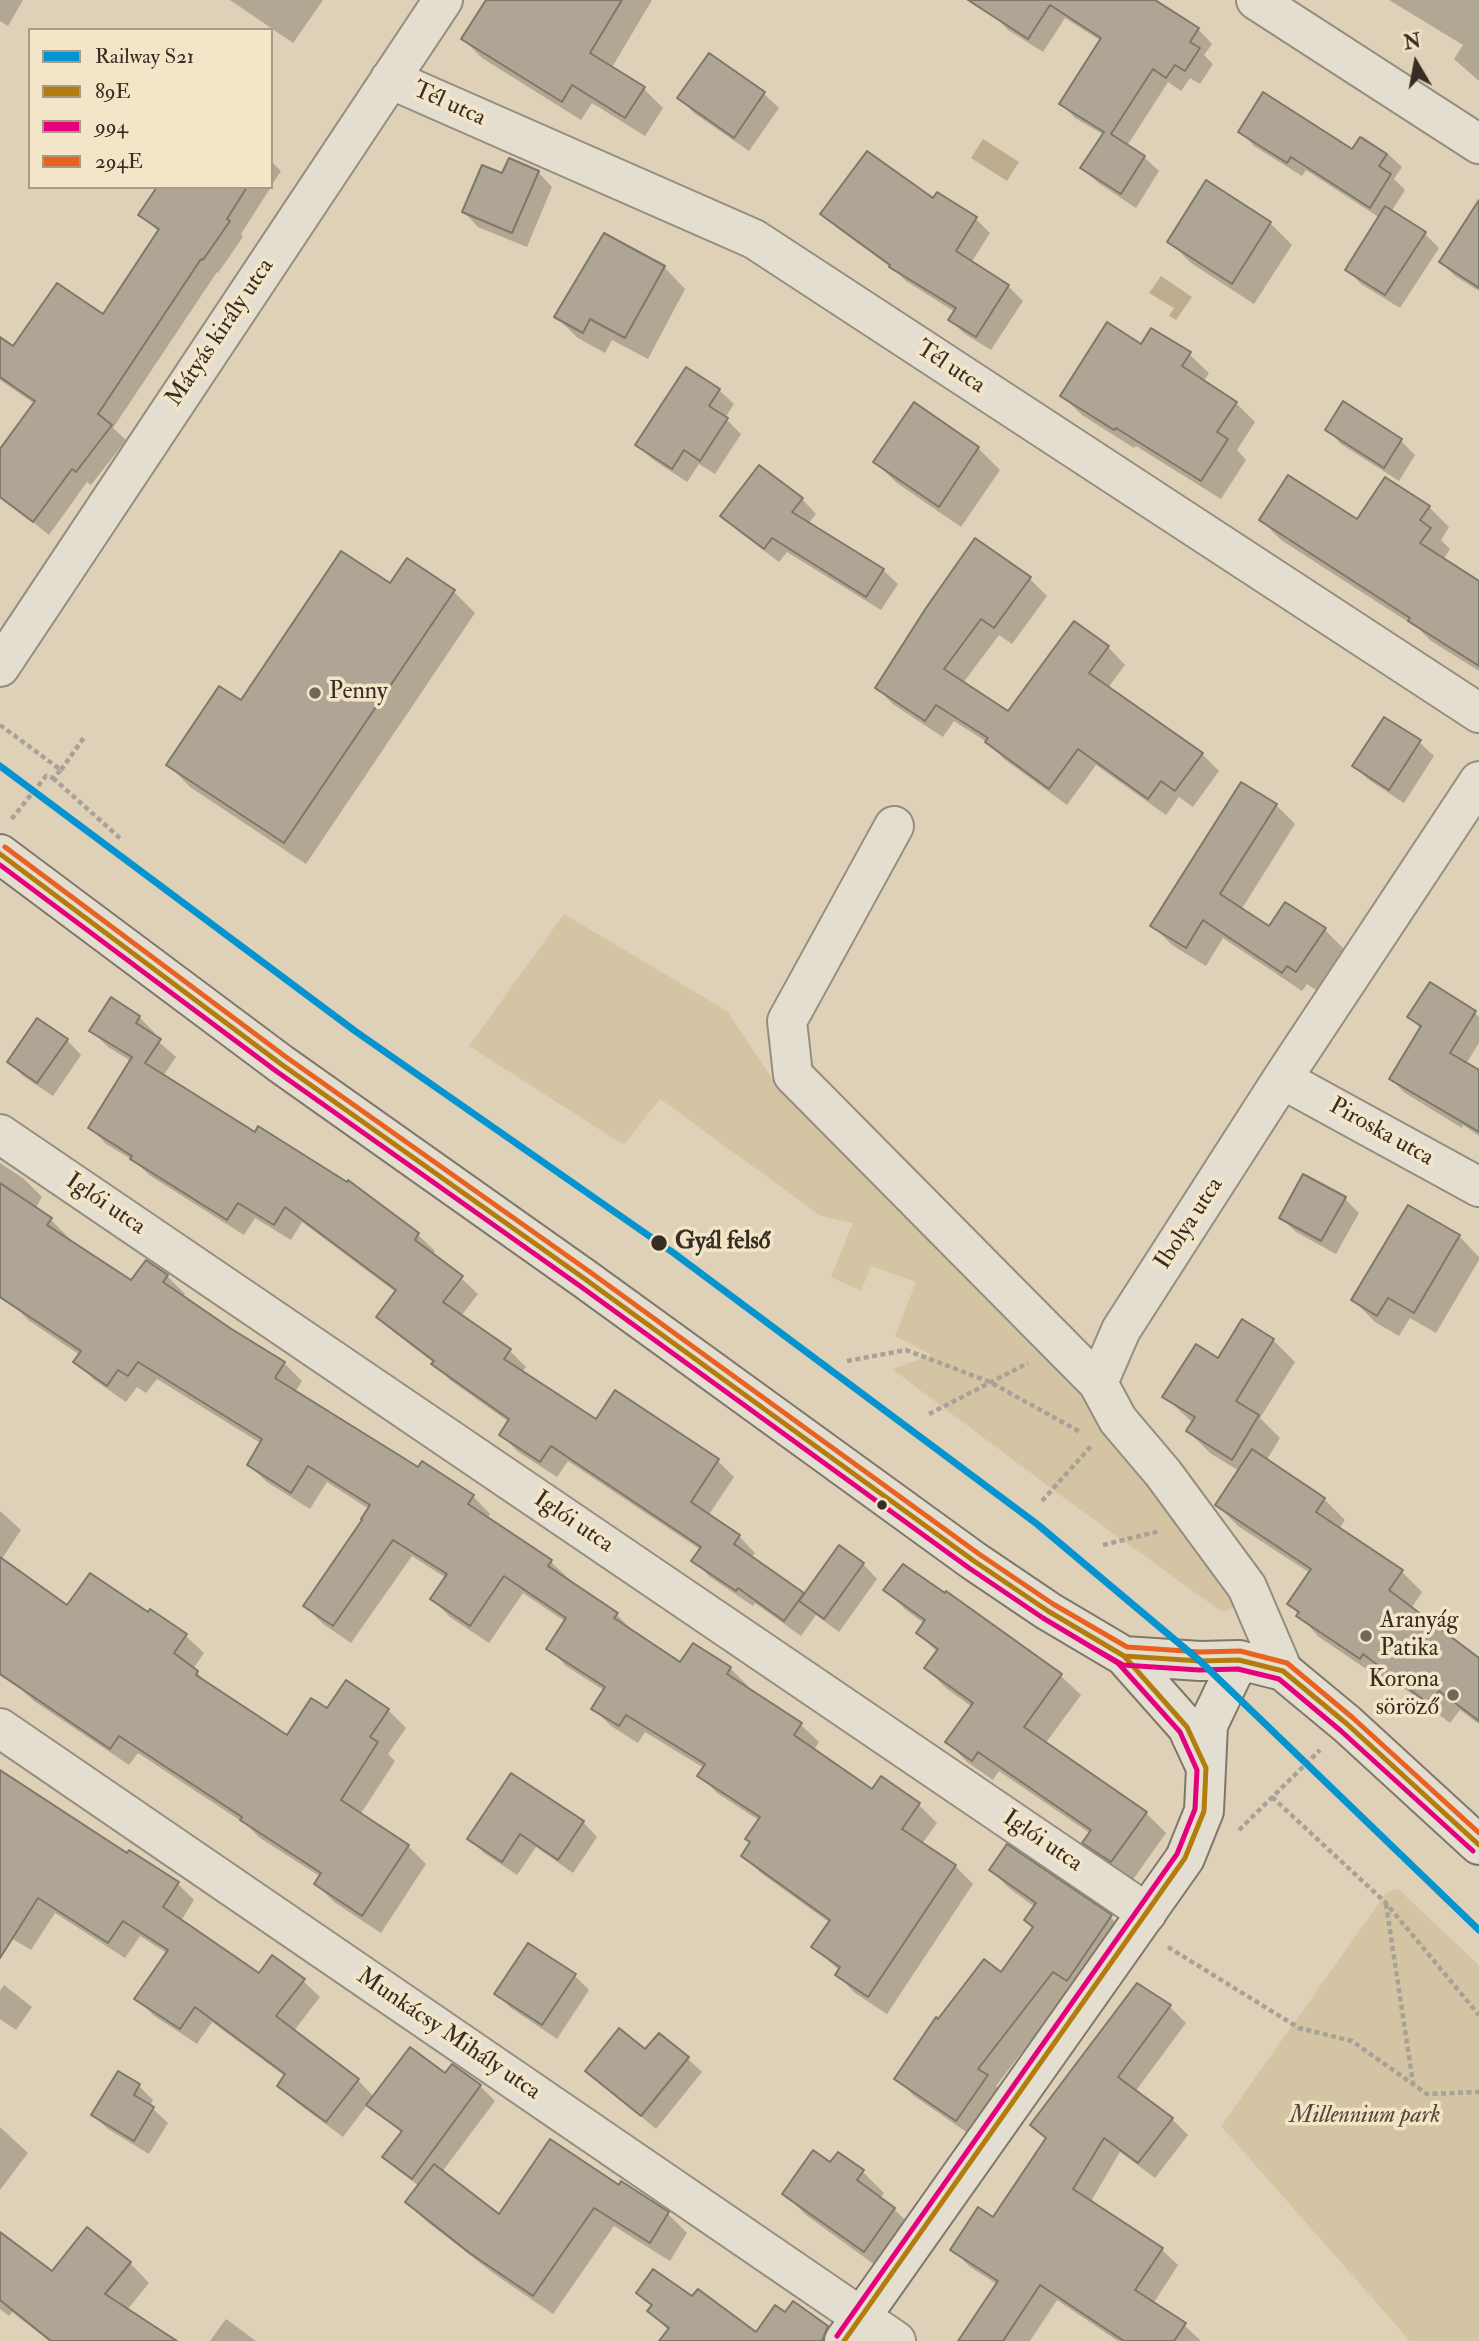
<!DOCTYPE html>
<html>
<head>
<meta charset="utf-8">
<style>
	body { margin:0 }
	#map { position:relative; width:1479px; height:2341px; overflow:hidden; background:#ded1b8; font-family:"IM FELL Double Pica",serif }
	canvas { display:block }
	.legend { position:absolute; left:28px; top:28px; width:245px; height:161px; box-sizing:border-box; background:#f3e5c7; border:2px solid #a89b86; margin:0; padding:9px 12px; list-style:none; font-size:21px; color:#372d24 }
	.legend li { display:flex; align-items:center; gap:14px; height:35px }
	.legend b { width:35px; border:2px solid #a89b86 }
	.north { position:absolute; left:1381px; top:28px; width:70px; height:70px; -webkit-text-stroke:5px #f3e5c7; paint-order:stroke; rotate:350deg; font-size:19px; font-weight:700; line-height:28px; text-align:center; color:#372d24 }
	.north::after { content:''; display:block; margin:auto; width:24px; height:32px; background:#372d24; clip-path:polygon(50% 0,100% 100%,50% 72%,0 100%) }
</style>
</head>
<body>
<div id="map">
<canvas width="1479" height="2341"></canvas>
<ul class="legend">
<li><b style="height:9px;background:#0694d0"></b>Railway S21</li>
<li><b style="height:9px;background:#b47c0d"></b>89E</li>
<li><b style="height:9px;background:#e5007d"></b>994</li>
<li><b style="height:9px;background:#e96222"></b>294E</li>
</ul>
<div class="north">N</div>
</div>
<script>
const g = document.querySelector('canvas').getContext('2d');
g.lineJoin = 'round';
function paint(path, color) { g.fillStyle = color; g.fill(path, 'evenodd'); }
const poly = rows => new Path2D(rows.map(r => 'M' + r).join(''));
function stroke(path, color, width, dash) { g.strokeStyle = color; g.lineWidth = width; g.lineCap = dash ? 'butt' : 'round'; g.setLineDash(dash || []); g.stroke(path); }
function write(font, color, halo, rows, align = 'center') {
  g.font = font + ' "IM FELL Double Pica",serif'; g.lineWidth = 7; g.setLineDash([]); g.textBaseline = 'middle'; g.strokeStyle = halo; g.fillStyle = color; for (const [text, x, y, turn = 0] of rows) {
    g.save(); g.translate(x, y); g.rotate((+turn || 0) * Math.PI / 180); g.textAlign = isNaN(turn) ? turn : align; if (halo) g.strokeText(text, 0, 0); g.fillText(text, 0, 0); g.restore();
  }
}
paint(poly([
	[564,914,727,1011,782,1093,862,1157,1068,1371,1225,1578,1236,1606,1222,1612,1060,1495,892,1369,932,1355,895,1336,916,1282,871,1266,861,1291,831,1277,853,1223,821,1216,660,1099,624,1145,469,1046],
	[1398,1889,1479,1965,1479,2341,1410,2341,1221,2126,1386,1893]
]), '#d5c4a3');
paint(poly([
	[983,139,1019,162,1007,181,971,158],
	[1161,276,1192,297,1176,320,1169,316,1174,308,1149,293]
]), '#bdad8e');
paint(poly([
	[0,0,23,0,8,26,0,21],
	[230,0,323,0,293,43],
	[488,0,652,0,611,69,644,89,663,108,645,136,592,103,581,120,482,58,463,39],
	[1004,0,1131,0,1198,29,1212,44,1204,55,1213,64,1200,84,1190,78,1181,91,1168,82,1127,146,1144,157,1159,171,1136,208,1097,182,1082,168,1104,135,1075,118,1061,103,1101,41,1065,18,1043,52,1008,30,994,15],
	[1389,0,1479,0,1479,81,1454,59,1463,45],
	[710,55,764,94,779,108,749,151,694,113,680,98],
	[1240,131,1353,151,1362,136,1387,153,1402,167,1394,179,1405,190,1391,212,1425,234,1439,248,1400,308,1361,284,1347,269,1380,218,1306,170,1302,176,1254,146],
	[271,161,281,171,271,186],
	[538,172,552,187,527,247,478,227,464,212,503,176],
	[1207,182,1270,223,1292,245,1254,304,1191,263,1169,241],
	[159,187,271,187,241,234,243,237,218,273,217,272,113,428,126,440,91,485,87,482,49,535,0,496,0,452,35,404,0,380,0,340,13,349,103,316,159,232,140,215],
	[933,201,976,219,990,233,971,263,1008,286,1023,301,991,350,965,334,950,320,955,312,906,281,896,271,837,228,823,214],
	[1479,214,1479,291,1455,276,1441,262],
	[586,263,664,267,685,289,648,359,612,340,605,353,578,338,556,317],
	[1142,346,1189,354,1209,373,1203,382,1236,403,1255,422,1237,450,1246,460,1221,499,1136,446,1134,448,1082,415,1062,396],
	[686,369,719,390,734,404,725,418,741,434,715,474,699,464,687,482,652,459,638,445],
	[1343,403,1401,441,1415,455,1399,481,1341,444,1327,429],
	[914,405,978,448,1000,470,961,527,897,483,875,462],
	[802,499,816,514,808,524,883,570,898,584,881,610,787,552,779,562,737,530,722,516],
	[1429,507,1449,527,1441,540,1450,549,1443,560,1479,583,1479,671,1431,641,1419,629,1281,540,1261,520,1358,522],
	[1030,579,1047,596,1012,644,999,635,963,683,1008,713,1075,623,1108,647,1125,665,1108,688,1202,754,1219,771,1193,807,1179,797,1166,815,1096,765,1067,805,1004,759,987,742,954,721,943,737,894,705,877,688],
	[391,586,453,591,475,613,306,864,190,787,169,765,242,703],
	[1419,742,1434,756,1404,803,1369,780,1354,766],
	[1276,805,1295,824,1241,910,1269,928,1325,930,1344,949,1316,990,1307,984,1302,991,1223,938,1206,966,1172,945,1153,926],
	[1475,1013,1479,1017,1479,1043,1466,1064,1479,1072,1479,1136,1463,1125,1462,1128,1405,1093,1391,1079,1421,1029,1409,1017],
	[139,1017,155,1033,153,1037,176,1057,163,1076,255,1134,349,1183,418,1235,435,1251,432,1255,461,1278,478,1294,461,1316,510,1351,526,1367,522,1372,596,1421,616,1393,718,1461,734,1477,708,1516,739,1536,755,1553,751,1558,805,1596,863,1564,877,1579,839,1632,816,1615,801,1636,755,1603,753,1606,710,1577,694,1561,701,1550,568,1461,557,1477,517,1451,501,1434,509,1422,450,1380,434,1363,395,1333,378,1317,397,1293,302,1222,291,1240,255,1218,244,1235,149,1175,136,1162,106,1144,90,1127,131,1061,108,1047,91,1030],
	[67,1040,81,1055,53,1096,23,1076,9,1062],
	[0,1163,24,1179,42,1197,35,1209,50,1219,68,1237,67,1240,132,1283,167,1276,185,1294,183,1297,284,1363,302,1381,295,1392,418,1469,473,1496,490,1514,487,1519,551,1562,569,1579,568,1581,616,1614,634,1632,681,1664,730,1668,748,1686,746,1689,801,1725,819,1742,813,1751,872,1792,882,1778,919,1805,937,1823,922,1844,955,1866,973,1884,887,2014,855,1993,837,1975,840,1971,813,1947,830,1923,761,1873,743,1856,752,1843,760,1821,717,1793,699,1775,704,1768,645,1732,638,1743,611,1726,593,1708,605,1691,566,1666,549,1648,566,1622,523,1593,489,1643,450,1617,432,1599,446,1578,412,1556,351,1643,323,1624,305,1606,364,1520,369,1509,327,1482,310,1509,267,1482,249,1465,262,1444,157,1379,146,1393,137,1387,126,1402,93,1379,76,1361,80,1355,28,1320,11,1302,0,1246],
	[1345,1199,1359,1213,1336,1254,1296,1232,1281,1218],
	[1459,1236,1479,1257,1479,1260,1436,1333,1410,1318,1399,1336,1375,1322,1353,1300],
	[1273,1340,1295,1362,1260,1418,1280,1438,1266,1461,1324,1499,1345,1520,1339,1529,1402,1572,1422,1592,1411,1609,1479,1661,1479,1724,1460,1710,1450,1723,1385,1674,1381,1679,1319,1637,1289,1604,1310,1573,1238,1526,1217,1505,1239,1471,1210,1453,1188,1431,1193,1423,1165,1397,1219,1360],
	[0,1511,21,1530,1,1560,68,1608,148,1614,186,1636,204,1653,193,1669,214,1689,287,1737,328,1711,388,1710,406,1728,388,1754,395,1761,360,1815,408,1846,426,1864,381,1933,334,1902,316,1884,321,1877,260,1838,247,1825,138,1753,129,1765,34,1701,0,1670],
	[886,1590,945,1596,947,1594,1061,1676,1081,1695,1045,1744,1146,1813,1166,1833,1132,1881,1104,1862,1084,1842,1091,1834,999,1771,993,1780,967,1762,948,1742,972,1707,946,1688,926,1668,937,1652,918,1633,925,1624,906,1610],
	[53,1808,178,1884,194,1900,181,1921,259,1975,303,1981,320,1997,293,2032,358,2080,374,2097,445,2076,452,2066,480,2086,495,2101,442,2172,499,2216,619,2187,668,2214,687,2233,670,2261,614,2226,553,2314,493,2273,426,2221,407,2202,419,2186,399,2171,385,2157,402,2133,368,2104,343,2137,296,2102,279,2086,286,2077,212,2022,197,2044,153,2015,137,1998,167,1953,140,1936,125,1958,55,1913,31,1950,1,1932,0,1892],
	[583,1822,597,1837,573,1873,536,1847,517,1875,484,1853,469,1838],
	[991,1870,1110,1917,1128,1934,1071,1988,996,2086,1004,2094,975,2138,914,2096,897,2078,938,2021,1002,1974,1034,1928,1026,1920,1035,1907,1009,1888],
	[575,1976,589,1990,557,2039,511,2008,496,1994],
	[4,1985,32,2007,16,2030,0,2019,0,1991],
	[1170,2007,1186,2023,1135,2092,1172,2119,1188,2135,1155,2178,1120,2152,1090,2203,1161,2249,1178,2265,1153,2304,1184,2325,1201,2341,1118,2341,1057,2300,1030,2341,960,2341,998,2285,969,2266,953,2249,993,2219,1047,2140,1032,2125],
	[646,2052,687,2058,702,2072,656,2129,588,2071],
	[139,2086,153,2100,150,2106,168,2123,149,2154,108,2129,93,2115],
	[0,2127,28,2153,0,2190],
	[831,2165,863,2172,884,2193,880,2199,894,2209,916,2231,886,2273,806,2215,784,2193],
	[0,2234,52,2273,130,2263,149,2283,127,2310,174,2341,49,2341,12,2312,9,2316,0,2309],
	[638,2293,693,2299,756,2334,785,2314,827,2328,840,2341,661,2341,669,2331,649,2311,652,2307],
	[226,2319,256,2341,210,2341]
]), '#0003');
const building = poly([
	[486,0,622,0,590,53,645,87,625,118,572,85,562,102,461,39,486,0],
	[968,0,1155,0,1199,28,1190,42,1200,48,1185,71,1175,65,1166,78,1153,69,1111,134,1145,156,1121,194,1080,168,1104,132,1059,104,1101,38,1050,5,1028,39,968,0],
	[709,53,765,92,734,138,677,98,709,53],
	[1263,92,1352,149,1360,137,1387,154,1379,166,1391,174,1370,208,1291,157,1287,163,1238,132,1263,92],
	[867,151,933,198,937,192,977,217,956,251,1009,285,976,337,948,320,956,308,889,267,890,265,820,214,867,151],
	[509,158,539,171,512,233,462,212,482,165,502,173,509,158],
	[1206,180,1271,222,1232,284,1167,242,1206,180],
	[157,187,247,187,227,219,230,221,203,260,201,259,98,414,112,425,76,472,72,469,33,522,0,497,0,449,35,401,0,377,0,337,13,346,57,283,103,314,159,229,138,215,157,187],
	[1479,200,1479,288,1439,262,1479,200],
	[1385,206,1426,232,1385,295,1345,270,1385,206],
	[604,233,665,266,625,338,590,319,583,333,554,317,604,233],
	[1107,322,1141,344,1151,328,1191,352,1182,366,1237,402,1217,432,1228,439,1201,481,1116,428,1114,430,1060,396,1107,322],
	[686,367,720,389,709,406,728,418,700,461,684,450,672,469,635,445,686,367],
	[1343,401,1402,439,1384,468,1325,430,1343,401],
	[914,402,979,447,939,507,873,462,914,402],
	[759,465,803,498,792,512,884,569,866,597,772,538,764,549,720,516,759,465],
	[1288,475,1357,519,1385,477,1430,506,1420,520,1431,528,1420,543,1479,581,1479,666,1408,621,1410,618,1259,520,1288,475],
	[975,538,1031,577,994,628,981,619,944,669,1008,711,1074,621,1109,646,1089,673,1203,753,1175,791,1161,781,1148,799,1078,749,1049,789,985,742,988,738,936,705,925,721,875,688,926,608,975,538],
	[341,551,390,583,407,558,455,590,284,843,166,765,219,686,241,700,341,551],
	[1384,717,1421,740,1389,790,1352,766,1384,717],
	[1241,782,1277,804,1220,894,1269,926,1285,902,1326,928,1296,972,1287,966,1282,973,1203,920,1186,948,1150,926,1241,782],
	[1430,982,1476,1011,1450,1053,1479,1070,1479,1132,1389,1079,1421,1026,1407,1017,1430,982],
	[111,997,140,1016,136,1023,161,1039,145,1063,255,1132,258,1126,347,1182,348,1180,419,1233,415,1240,463,1276,443,1302,511,1349,504,1359,596,1419,615,1390,719,1459,691,1502,740,1535,734,1544,804,1593,784,1621,738,1588,736,1591,691,1561,701,1547,551,1446,540,1462,499,1435,509,1419,431,1364,434,1361,376,1317,396,1290,285,1207,274,1225,238,1203,227,1220,130,1159,132,1156,88,1128,132,1057,89,1031,111,997],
	[37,1018,68,1039,37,1083,7,1062,37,1018],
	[1303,1174,1346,1197,1321,1241,1279,1218,1303,1174],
	[0,1183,52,1218,47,1225,131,1280,146,1260,168,1275,163,1282,230,1328,285,1362,275,1378,418,1467,422,1461,474,1495,468,1504,552,1560,548,1566,618,1613,614,1618,680,1662,693,1643,731,1667,727,1674,802,1723,794,1735,872,1789,881,1776,920,1803,902,1829,956,1865,868,1997,835,1975,840,1967,811,1947,830,1920,741,1856,750,1842,745,1839,760,1817,697,1776,705,1764,626,1715,619,1726,591,1709,605,1687,546,1649,566,1618,504,1576,470,1626,430,1599,447,1574,393,1540,333,1626,303,1606,362,1520,361,1519,370,1505,308,1466,291,1493,247,1465,262,1439,138,1362,128,1376,118,1370,107,1386,73,1362,81,1351,0,1297,0,1183],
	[1408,1205,1460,1235,1414,1313,1388,1298,1377,1316,1351,1300,1408,1205],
	[1242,1319,1274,1339,1236,1401,1259,1415,1232,1460,1186,1431,1195,1417,1162,1397,1196,1344,1218,1358,1242,1319],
	[1252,1449,1325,1498,1316,1512,1403,1570,1389,1590,1479,1658,1479,1721,1439,1691,1429,1704,1363,1654,1360,1659,1296,1616,1299,1612,1287,1604,1311,1569,1215,1505,1252,1449],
	[839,1545,864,1563,824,1619,799,1601,839,1545],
	[0,1557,67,1605,90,1573,148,1612,150,1609,187,1634,174,1653,198,1671,196,1675,287,1735,311,1698,327,1708,346,1680,389,1709,370,1737,378,1742,341,1800,409,1845,362,1916,314,1884,321,1873,240,1820,242,1817,119,1736,110,1749,0,1674,0,1557],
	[903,1564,945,1593,946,1591,1062,1674,1024,1727,1147,1812,1111,1862,1082,1843,1091,1830,978,1752,972,1761,945,1742,973,1703,924,1668,938,1649,916,1633,925,1620,883,1590,903,1564],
	[0,1770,127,1853,129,1850,179,1882,163,1907,259,1973,272,1955,305,1979,276,2016,359,2079,326,2122,277,2086,285,2074,195,2007,180,2029,134,1999,168,1950,123,1921,108,1943,38,1898,0,1958,0,1770],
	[511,1773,584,1821,558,1860,520,1834,502,1862,467,1839,511,1773],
	[1007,1844,1112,1915,1067,1981,1053,1972,978,2069,988,2075,956,2121,894,2079,936,2017,938,2019,984,1959,1001,1972,1033,1927,1024,1920,1036,1903,989,1870,1007,1844],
	[528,1943,576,1974,542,2025,494,1994,528,1943],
	[1137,1983,1171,2005,1118,2077,1173,2118,1138,2163,1104,2138,1073,2189,1163,2248,1135,2290,1186,2323,1174,2341,1124,2341,1040,2285,1003,2341,958,2341,998,2281,950,2250,978,2207,993,2217,1046,2138,1030,2125,1137,1983],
	[619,2028,645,2049,659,2033,689,2057,641,2116,585,2071,619,2028],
	[410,2047,445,2073,452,2064,481,2085,412,2179,382,2157,402,2131,366,2105,410,2047],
	[118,2071,140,2084,134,2095,154,2107,134,2141,91,2115,118,2071],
	[550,2139,619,2185,621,2181,669,2212,650,2243,594,2208,533,2296,471,2254,405,2202,434,2164,499,2214,550,2139],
	[813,2150,830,2162,838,2152,864,2170,857,2180,895,2208,864,2252,782,2194,813,2150],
	[87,2227,131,2262,105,2294,177,2341,51,2341,0,2300,0,2232,52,2271,87,2227],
	[653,2269,692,2296,698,2289,756,2332,775,2305,785,2312,793,2301,828,2326,822,2341,659,2341,669,2328,647,2311,652,2305,636,2293,653,2269]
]);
paint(building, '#aea595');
stroke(building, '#7f776a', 2);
const street = poly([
	[1256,0,1479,144],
	[390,79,754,239,1479,713],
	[0,667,443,0],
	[894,826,787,1021,793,1075,1098,1383],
	[1282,1079,1479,1187],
	[0,1134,1147,1913],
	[1283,1671,1247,1587,1163,1473,1118,1420,1098,1383,1121,1330,1282,1079,1479,781],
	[0,1728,896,2341]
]);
const secondary = poly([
	[0,854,281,1064,585,1279,974,1561,1048,1611,1124,1656,1200,1661,1239,1660,1283,1671,1347,1724,1479,1845],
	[1206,1768,1208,1725,1239,1660],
	[844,2341,1185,1858,1204,1811,1206,1768,1187,1727,1124,1656]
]);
stroke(street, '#958d7e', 42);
stroke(secondary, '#7f776a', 42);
stroke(poly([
	[0,725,61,770,53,778,46,776,10,821],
	[61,770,85,736],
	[53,778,122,840],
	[847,1361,906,1350,990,1382,1082,1433],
	[929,1414,1028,1363],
	[1042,1501,1093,1444],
	[1103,1545,1160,1531],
	[1272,1797,1385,1902,1479,2015],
	[1239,1830,1320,1750],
	[1386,1904,1413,2083],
	[1168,1947,1299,2028,1352,2041,1427,2094,1479,2092]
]), '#a7a197', 4.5, [5, 3.5]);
stroke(street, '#e4ded1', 38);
stroke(secondary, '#e4ded1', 38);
stroke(poly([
	[0,854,281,1064,585,1279,974,1561,1048,1611,1124,1656,1187,1727,1206,1768,1204,1811,1185,1858,844,2341],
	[1092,1637,1124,1656,1200,1661,1239,1660,1283,1671,1347,1724,1479,1845]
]), '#b47c0d', 5);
stroke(poly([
	[0,865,276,1071,580,1286,969,1568,1043,1618,1118,1663,1180,1732,1197,1770,1195,1809,1177,1854,837,2336],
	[1088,1645,1123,1665,1199,1670,1238,1669,1279,1679,1341,1731,1473,1851]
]), '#e5007d', 5);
stroke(poly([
	[5,847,286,1057,590,1272,979,1554,1053,1604,1127,1647,1200,1652,1240,1651,1287,1663,1353,1718,1479,1833]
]), '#e96222', 5);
stroke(poly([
	[0,766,355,1031,675,1254,1037,1524,1200,1661,1479,1930]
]), '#0694d0', 7);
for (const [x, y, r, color] of [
	[315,693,7,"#716658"],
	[659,1243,9,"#372d24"],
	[882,1505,6,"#372d24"],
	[1366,1636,7,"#716658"],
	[1453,1695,7,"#716658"]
]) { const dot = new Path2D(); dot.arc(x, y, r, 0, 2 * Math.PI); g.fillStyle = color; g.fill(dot); stroke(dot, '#f3e5c7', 2.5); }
write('24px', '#372d24', '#f3e5c7', [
	["Tél utca",449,105,24],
	["Mátyás király utca",221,333,-56],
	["Tél utca",950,368,33],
	["Piroska utca",1381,1133,29],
	["Iglói utca",105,1205,34],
	["Ibolya utca",1190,1224,-57],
	["Iglói utca",573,1523,34],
	["Iglói utca",1042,1842,34],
	["Munkácsy Mihály utca",448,2035,34]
]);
write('24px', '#372d24', '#f3e5c7', [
	["Penny",329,693],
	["Aranyág",1380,1622],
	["Patika",1380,1650],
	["Korona",1439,1681,"right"],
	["söröző",1439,1709,"right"]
], 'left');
write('bold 24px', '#372d24', '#f3e5c7', [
	["Gyál felső",675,1243]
], 'left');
write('italic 24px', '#55493a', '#f3e5c7', [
	["Millennium park",1365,2117]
]);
</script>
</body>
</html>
